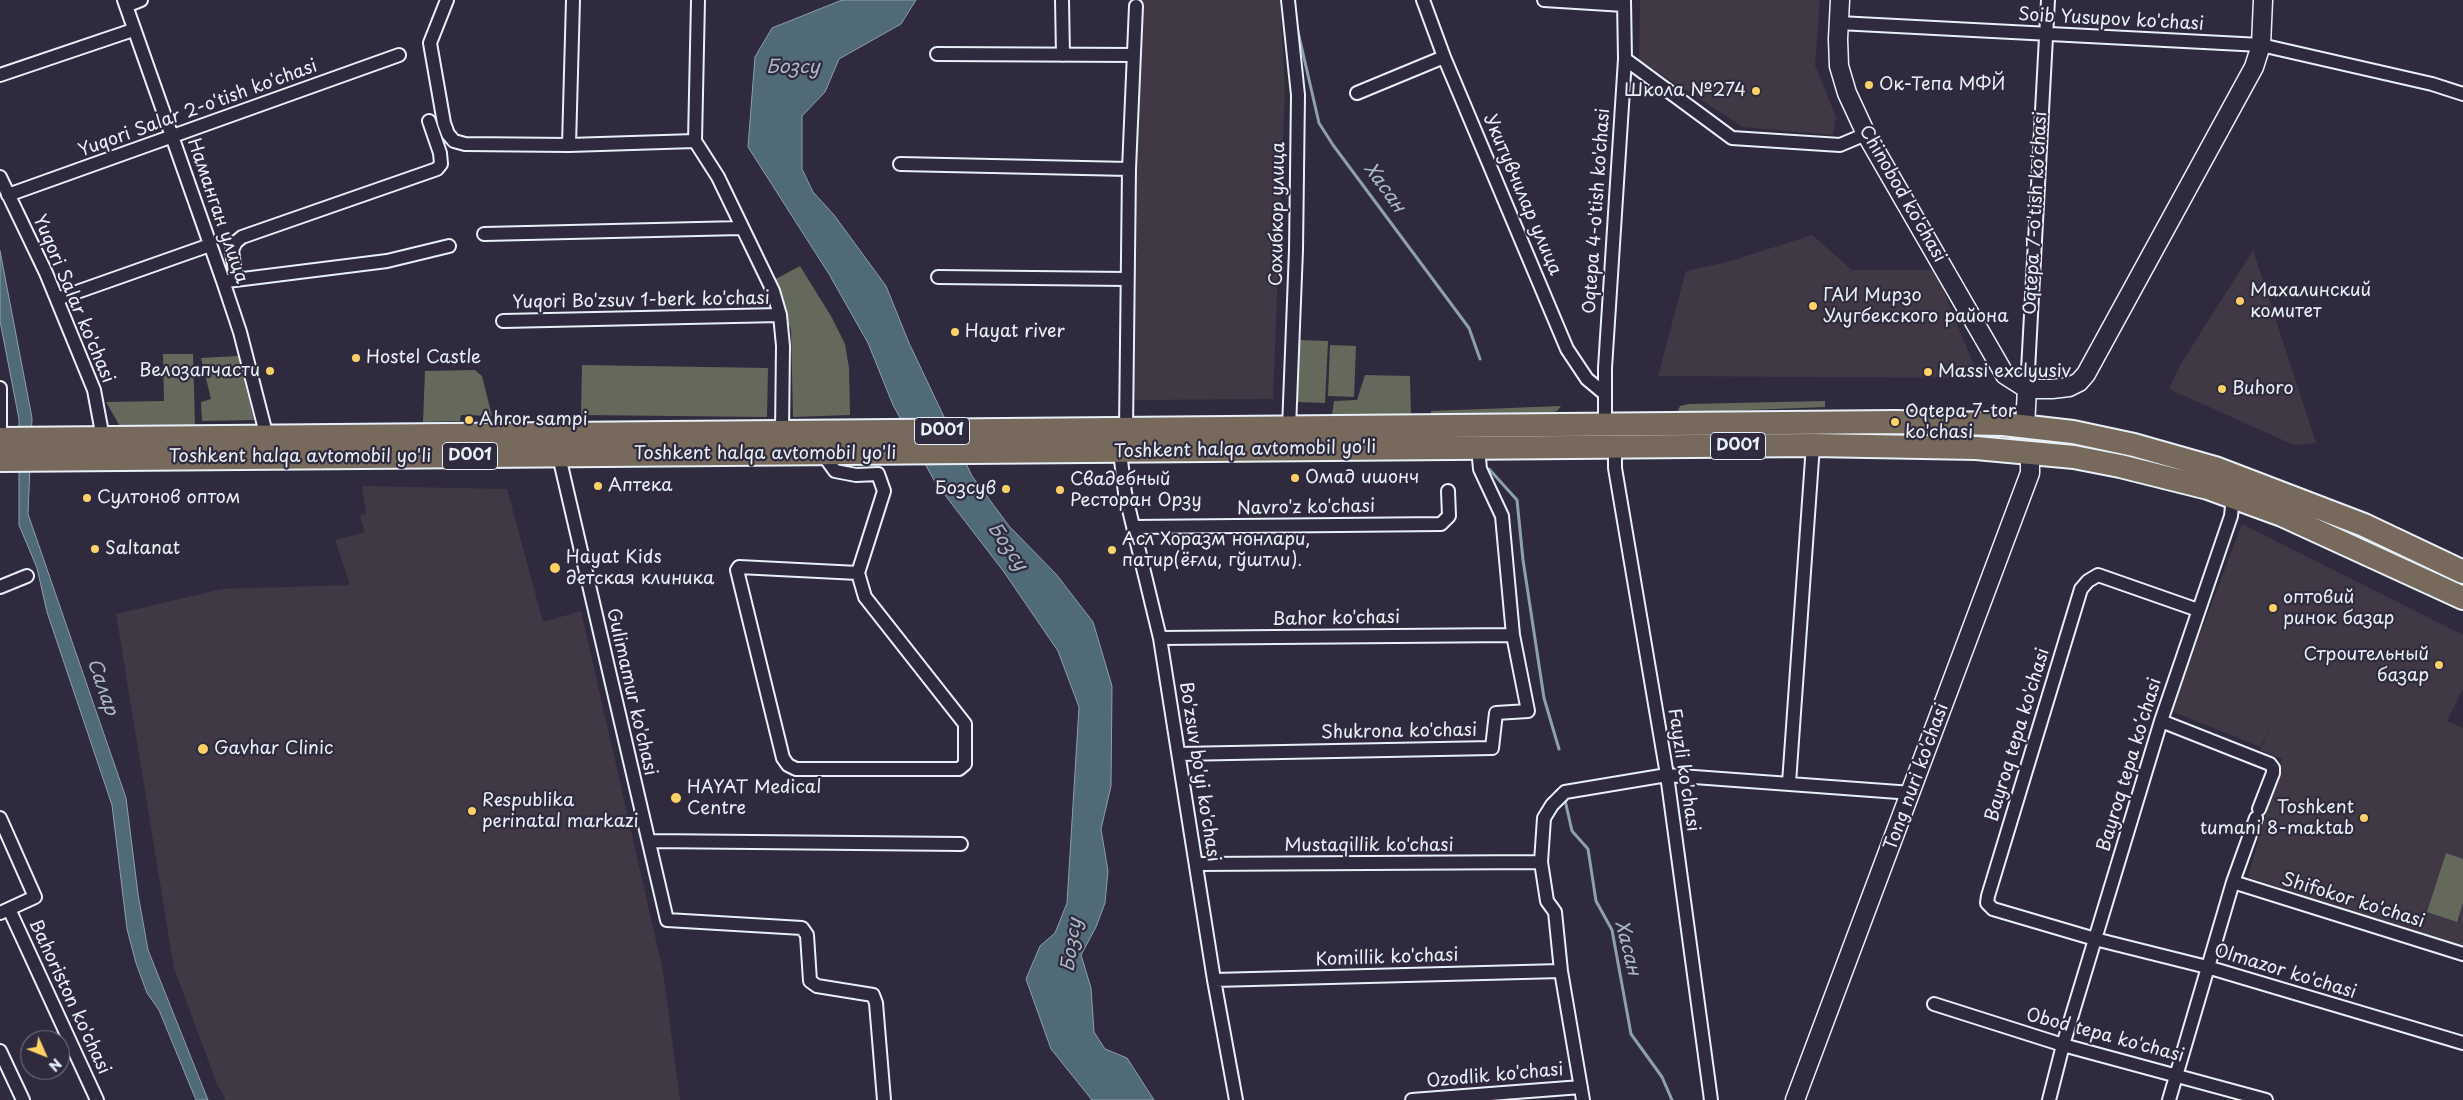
<!DOCTYPE html>
<html>
<head>
<meta charset="utf-8">
<style>
	body { margin:0 }
	#map { position:relative; width:2463px; height:1100px; overflow:hidden; background:#2f2a3d; font-family:"Playpen Sans",sans-serif }
	canvas { display:block }
	.north { position:absolute; left:20px; top:1030px; width:50px; height:50px; box-sizing:border-box; background:#2f2a3d; border:1px solid #797a88; border-radius:50%; rotate:134deg; font-size:14px; font-weight:700; line-height:20px; text-align:center; color:#e8f1f8 }
	.north::after { content:''; display:block; margin:auto; width:18px; height:22px; background:#ffd166; clip-path:polygon(50% 0,100% 100%,50% 72%,0 100%) }
</style>
</head>
<body>
<div id="map">
<canvas width="2463" height="1100"></canvas>
<div class="north">N</div>
</div>
<script>
const g = document.querySelector('canvas').getContext('2d');
g.lineJoin = 'round';
function paint(path, color) { g.fillStyle = color; g.fill(path, 'evenodd'); }
const poly = rows => new Path2D(rows.map(r => 'M' + r).join(''));
function stroke(path, color, width, dash) { g.strokeStyle = color; g.lineWidth = width; g.lineCap = dash ? 'butt' : 'round'; g.setLineDash(dash || []); g.stroke(path); }
function write(font, color, halo, rows, align = 'center') {
  g.font = font + ' "Playpen Sans",sans-serif'; g.lineWidth = 4.5; g.setLineDash([]); g.textBaseline = 'middle'; g.strokeStyle = halo; g.fillStyle = color; for (const [text, x, y, turn = 0] of rows) {
    g.save(); g.translate(x, y); g.rotate((+turn || 0) * Math.PI / 180); g.textAlign = isNaN(turn) ? turn : align; if (halo) g.strokeText(text, 0, 0); g.fillText(text, 0, 0); g.restore();
  }
}
paint(poly([
	[1139,0,1280,0,1285,88,1273,399,1132,400],
	[1640,0,1820,0,1815,65,1836,117,1833,135,1743,127,1639,60],
	[1812,235,1852,270,1935,270,1979,378,1658,376,1686,271,1731,261],
	[2253,250,2316,443,2294,445,2169,389,2179,367],
	[362,486,507,489,543,622,581,611,663,971,680,1100,226,1100,217,1084,174,968,116,614,222,589,350,585,335,540,365,532,360,516,366,514],
	[2242,524,2463,635,2463,689,2447,721,2463,728,2463,947,2248,877,2282,759,2260,750,2270,728,2260,747,2171,711]
]), '#403844');
paint(poly([
	[800,266,831,316,845,344,849,368,850,415,793,417,791,330,772,281],
	[1299,340,1328,341,1325,403,1296,402],
	[1330,345,1356,346,1354,397,1328,396],
	[163,354,193,354,195,426,121,428,106,402,164,401],
	[238,356,254,420,202,421,201,402,211,399,201,358],
	[582,365,768,368,767,417,581,415],
	[475,370,482,376,492,416,461,415,460,421,423,422,425,371],
	[1365,375,1410,376,1411,417,1332,415,1334,401,1357,400],
	[1825,401,1825,407,1677,413,1680,406,1689,404],
	[1561,406,1557,411,1549,413,1431,416,1431,411],
	[2446,853,2463,859,2463,903,2457,922,2427,912]
]), '#65695c');
const water = poly([
	[842,0,916,0,901,24,839,59,825,92,802,116,802,169,813,192,834,215,886,286,909,343,972,476,1009,526,1056,574,1093,622,1112,686,1111,786,1101,829,1108,871,1105,903,1096,927,1081,955,1091,988,1094,1032,1105,1049,1127,1058,1154,1100,1092,1100,1051,1049,1026,979,1040,946,1055,933,1067,903,1079,707,1058,651,1004,572,935,482,893,405,868,343,829,274,748,147,755,57,772,28,842,0],
	[0,251,32,418,28,514,126,798,138,894,148,950,208,1100,196,1100,159,1010,147,993,136,963,127,929,112,805,47,612,37,568,19,525,19,419,0,321,0,251]
]);
paint(water, '#516a78');
stroke(water, '#8da0ab', 1);
stroke(poly([
	[1296,23,1319,123,1333,145,1469,328,1480,359],
	[1489,469,1517,500,1523,560,1544,698,1559,749],
	[1565,800,1572,831,1588,849,1596,901,1612,930,1631,1034,1662,1077,1672,1100]
]), '#8da0ab', 3);
const street = poly([
	[124,0,223,281,240,332,267,437],
	[447,0,430,43,444,123,448,134,454,141,465,144,569,145,695,141],
	[698,0,695,141,718,177,773,291,780,315,783,346,782,432],
	[1062,0,1063,55],
	[1288,0,1298,95,1296,250,1289,428],
	[1423,0,1444,57,1567,349,1587,379,1605,394],
	[1544,0,1624,5],
	[126,6,141,0],
	[1839,23,2261,45,2432,84,2463,94],
	[937,54,1134,55],
	[1625,59,1732,138,1840,145,1866,134],
	[0,75,133,30],
	[1357,93,1444,57],
	[569,145,573,0],
	[900,164,1129,169],
	[0,177,46,273,94,390,103,438],
	[8,195,399,55],
	[484,234,741,228],
	[938,277,1127,279],
	[236,280,232,250,236,242,242,237,437,169,441,164,440,153,429,121],
	[227,281,387,261,449,246],
	[57,299,210,245],
	[503,321,780,315],
	[0,388,0,439],
	[2027,389,2048,0],
	[1605,425,1605,368,1625,59,1624,0],
	[1126,430,1129,169,1136,6],
	[1615,447,1615,468,1667,775,1711,1100],
	[558,452,667,920,802,928,807,935,810,981,817,986,873,995,876,1003,884,1100],
	[1120,452,1125,493,1160,638,1214,980,1236,1100],
	[822,453,835,471,856,475,878,474,884,491,858,573,865,597,965,724,965,764,959,769,796,769,788,765,783,758,737,570,739,567,858,573],
	[1134,527,1441,524,1449,516,1448,491],
	[0,587,27,576],
	[2198,610,2098,575,2088,581,2081,589,1988,896,1987,903,1993,909,2095,939,2207,967,2463,1043],
	[1160,638,1513,635],
	[2161,721,2270,764,2273,768,2273,773,2259,809],
	[1179,754,1492,748,1496,713,1528,711,1513,635,1502,516,1480,469,1478,448],
	[1789,783,1813,445],
	[0,818,35,897,0,913],
	[649,841,961,844],
	[1197,864,1541,862],
	[2233,882,2463,954],
	[9,909,97,1100],
	[1214,980,1561,971],
	[1934,1004,2063,1045,2266,1100],
	[0,1051,23,1100],
	[1412,1100,1581,1087],
	[1583,1100,1561,971,1555,912,1547,901,1541,862,1544,818,1552,805,1565,792,1667,775,1912,793],
	[2049,1100,2063,1045,2161,721,2231,516,2233,496],
	[2169,1100,2233,882,2256,818]
]);
const secondary = poly([
	[1840,0,1838,39,1839,66,1847,93,1866,134,2005,375,2027,389,2052,389,2069,387,2079,382,2086,374,2254,67,2261,45,2263,0],
	[2025,426,2027,389],
	[1795,1100,2030,473,2030,452]
]);
const highway = poly([
	[0,439,1895,422,2003,424,2073,432,2134,445,2215,468,2364,525,2463,572],
	[0,460,1813,445,1976,448,2074,457,2120,466,2208,488,2282,515,2463,598]
]);
stroke(street, '#e8f1f8', 16);
stroke(secondary, '#e8f1f8', 21);
stroke(highway, '#e8f1f8', 26);
stroke(street, '#2f2a3d', 12);
stroke(secondary, '#2f2a3d', 18);
stroke(highway, '#77695c', 22);
for (const [x, y, r, color] of [
	[1869,85,5,"#ffd166"],
	[1756,91,5,"#ffd166"],
	[2240,301,5,"#ffd166"],
	[1813,306,5,"#ffd166"],
	[955,332,5,"#ffd166"],
	[356,358,5,"#ffd166"],
	[270,371,5,"#ffd166"],
	[1928,372,5,"#ffd166"],
	[2222,389,5,"#ffd166"],
	[469,420,5,"#ffd166"],
	[1895,422,5,"#ffd166"],
	[1295,478,5,"#ffd166"],
	[598,486,5,"#ffd166"],
	[1006,489,5,"#ffd166"],
	[1060,490,5,"#ffd166"],
	[87,498,5,"#ffd166"],
	[95,549,5,"#ffd166"],
	[1112,550,5,"#ffd166"],
	[555,568,6,"#ffd166"],
	[2273,608,5,"#ffd166"],
	[2439,665,5,"#ffd166"],
	[203,749,6,"#ffd166"],
	[676,798,6,"#ffd166"],
	[472,811,5,"#ffd166"],
	[2364,818,5,"#ffd166"]
]) { const dot = new Path2D(); dot.arc(x, y, r, 0, 2 * Math.PI); g.fillStyle = color; g.fill(dot); stroke(dot, '#2f2a3d', 2); }
for (const [x, y, w] of [
	[942,431,55],
	[1738,446,55],
	[470,456,55]
]) { const box = new Path2D(); box.roundRect(x - w / 2, y - 13.5, w, 27, 4); g.fillStyle = '#2f2a3d'; g.fill(box); stroke(box, '#e8f1f8', 1); }
write('bold 16px', '#e8f1f8', null, [
	["D001",942,431],
	["D001",1738,446],
	["D001",470,456]
]);
write('18px', '#e8f1f8', '#2f2a3d', [
	["Soib Yusupov ko'chasi",2111,20,3],
	["Yuqori Salar 2-o'tish ko'chasi",198,109,-20],
	["Chinobod ko'chasi",1902,194,60],
	["Укитувчилар улица",1522,195,67],
	["Наманган улица",217,211,71],
	["Oqtepa 4-o'tish ko'chasi",1597,211,-86],
	["Oqtepa 7-o'tish ko'chasi",2036,213,-87],
	["Сохибкор улица",1278,214,-89],
	["Yuqori Salar ko'chasi",73,299,67],
	["Yuqori Bo'zsuv 1-berk ko'chasi",641,301,-1],
	["Toshkent halqa avtomobil yo'li",1245,450,-1],
	["Toshkent halqa avtomobil yo'li",765,454],
	["Toshkent halqa avtomobil yo'li",300,457],
	["Navro'z ko'chasi",1306,508,-1],
	["Bahor ko'chasi",1336,619,-1],
	["Gulimamur ko'chasi",631,692,77],
	["Shukrona ko'chasi",1399,732,-1],
	["Bayroq tepa ko'chasi",2018,735,-73],
	["Bayroq tepa koʻchasi",2130,765,-73],
	["Fayzli ko'chasi",1683,770,81],
	["Bo'zsuv bo'yi ko'chasi",1199,772,81],
	["Tong nuri ko'chasi",1917,777,-70],
	["Mustaqillik ko'chasi",1369,846],
	["Shifokor ko'chasi",2353,901,17],
	["Komillik ko'chasi",1387,958,-2],
	["Olmazor ko'chasi",2285,972,17],
	["Bahoriston ko'chasi",69,997,65],
	["Obod tepa ko'chasi",2105,1036,15],
	["Ozodlik ko'chasi",1495,1076,-5]
]);
write('18px', '#e8f1f8', '#2f2a3d', [
	["Ок-Тепа МФЙ",1879,85],
	["Школа №274",1746,91,"right"],
	["Махалинский",2250,291],
	["комитет",2250,312],
	["ГАИ Мирзо",1823,296],
	["Улугбекского района",1823,317],
	["Hayat river",965,332],
	["Hostel Castle",366,358],
	["Велозапчасти",260,371,"right"],
	["Massi exclyusiv",1938,372],
	["Buhoro",2232,389],
	["Oqtepa 7-tor",1905,412],
	["ko'chasi",1905,433],
	["Ahror sampi",479,420],
	["Омад ишонч",1305,478],
	["Свадебный",1070,480],
	["Ресторан Орзу",1070,501],
	["Аптека",608,486],
	["Бозсув",996,489,"right"],
	["Султонов оптом",97,498],
	["Асл Хоразм нонлари,",1122,540],
	["патир(ёғли, гўштли).",1122,561],
	["Saltanat",105,549],
	["Hayat Kids",566,558],
	["детская клиника",566,579],
	["оптовий",2283,598],
	["ринок базар",2283,619],
	["Строительный",2429,655,"right"],
	["базар",2429,676,"right"],
	["Gavhar Clinic",214,749],
	["HAYAT Medical",687,788],
	["Centre",687,809],
	["Respublika",482,801],
	["perinatal markazi",482,822],
	["Toshkent",2354,808,"right"],
	["tumani 8-maktab",2354,829,"right"]
], 'left');
write('italic 19px', '#acbbc5', '#2f2a3d', [
	["Бозсу",793,68],
	["Хасан",1384,188,54],
	["Бозсу",1007,547,55],
	["Салар",102,687,71],
	["Бозсу",1072,945,-82],
	["Хасан",1627,948,76]
]);
</script>
</body>
</html>
